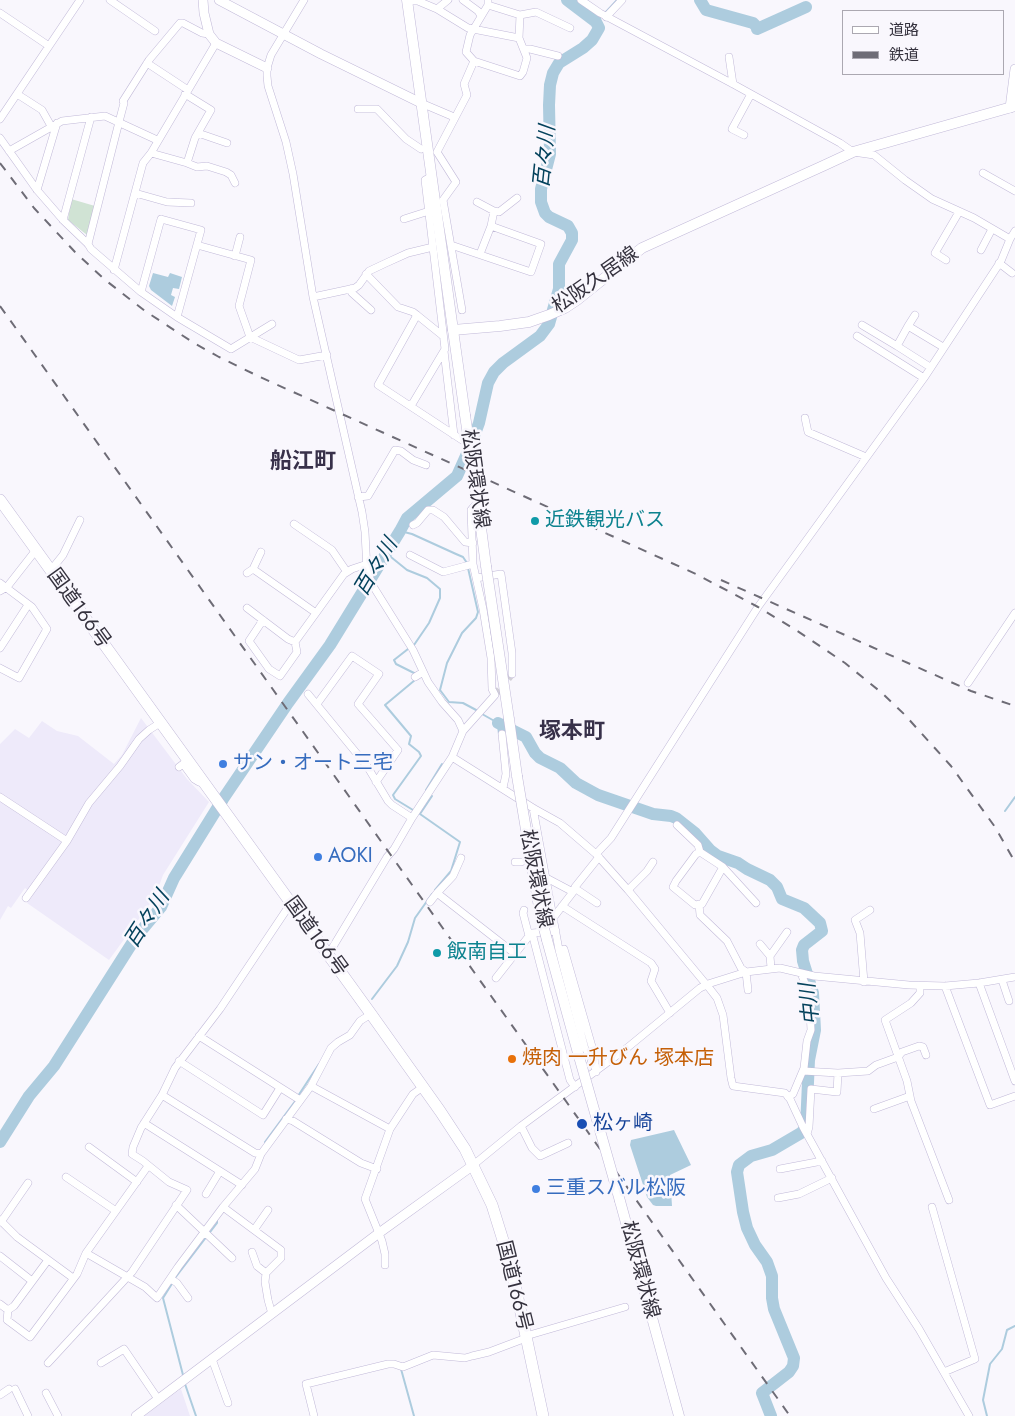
<!DOCTYPE html>
<html>
<head>
<meta charset="utf-8">
<style>
	body { margin:0 }
	#map { position:relative; width:1015px; height:1416px; overflow:hidden; background:#f9f7fd; font-family:Jost,"Noto Sans JP",sans-serif }
	canvas { display:block }
	.legend { position:absolute; left:842px; top:10px; width:162px; height:65px; box-sizing:border-box; background:#f9f7fd; border:1px solid #aba8b1; margin:0; padding:6px 9px; list-style:none; font-size:15px; color:#35323e }
	.legend li { display:flex; align-items:center; gap:10px; height:25px }
	.legend b { width:25px; border:1px solid #aba8b1 }
</style>
</head>
<body>
<div id="map">
<canvas width="1015" height="1416"></canvas>
<ul class="legend">
<li><b style="height:6px;background:#fff"></b>道路</li>
<li><b style="height:6px;background:#6e6c76"></b>鉄道</li>
</ul>
</div>
<script>
const g = document.querySelector('canvas').getContext('2d');
g.lineJoin = 'round';
function paint(path, color) { g.fillStyle = color; g.fill(path, 'evenodd'); }
const poly = rows => new Path2D(rows.map(r => 'M' + r).join(''));
function stroke(path, color, width, dash) { g.strokeStyle = color; g.lineWidth = width; g.lineCap = dash ? 'butt' : 'round'; g.setLineDash(dash || []); g.stroke(path); }
function write(font, color, halo, rows, align = 'center') {
  g.font = font + ' Jost,"Noto Sans JP",sans-serif'; g.lineWidth = 5; g.setLineDash([]); g.textBaseline = 'middle'; g.strokeStyle = halo; g.fillStyle = color; for (const [text, x, y, turn = 0] of rows) {
    g.save(); g.translate(x, y); g.rotate((+turn || 0) * Math.PI / 180); g.textAlign = isNaN(turn) ? turn : align; if (halo) g.strokeText(text, 0, 0); g.fillText(text, 0, 0); g.restore();
  }
}
paint(poly([
	[141,718,187,779,209,802,163,875,155,897,109,960,27,903,33,895,25,888,11,908,8,906,0,920,0,744,15,729,29,738,42,721,57,731,78,736,114,764,122,755],
	[181,1389,190,1416,144,1416,175,1393]
]), '#eeeafa');
paint(poly([
	[71,199,95,206,87,235,68,220]
]), '#d0e3d4');
paint(poly([
	[153,273,168,277,170,273,182,277,179,289,173,288,171,295,175,297,172,306,151,290,149,286],
	[674,1130,691,1165,670,1175,672,1206,656,1206,653,1205,647,1197,630,1145,631,1140]
]), '#adccde');
stroke(poly([
	[605,13,617,0],
	[596,22,602,16],
	[400,531,412,534,456,554,463,557,467,563],
	[386,553,407,570,427,578,440,589,440,598,429,623,414,645],
	[468,568,478,612,476,618,462,633,447,663,440,690,449,702,463,703,478,711],
	[408,649,394,660,396,664,416,674],
	[482,714,498,723,499,735],
	[426,790,442,764],
	[432,796,420,814,460,842,451,871,435,890],
	[413,810,395,799,393,795,421,756,419,752,409,744,411,736,385,705,415,680],
	[1005,811,1015,797],
	[372,999,397,966,408,942,415,918,432,894],
	[298,1096,319,1064],
	[265,1142,296,1100],
	[175,1278,217,1223,217,1220],
	[173,1282,163,1298,183,1375],
	[401,1369,414,1416],
	[185,1384,196,1416],
	[987,1416,983,1400,990,1364,1002,1349,1007,1330,1015,1326]
]), '#adccde', 2);
stroke(poly([
	[700,0,706,10,753,23,755,25],
	[757,29,806,7],
	[498,723,526,737,535,753,540,758,560,768,576,783,598,795,653,814,671,816,676,818,695,833,710,850,718,856,738,863,747,869,770,880,777,887,782,899,804,908,820,923,822,931,804,945,802,950,803,961,813,993,815,1030,809,1060,806,1127,801,1133,772,1150,751,1156,739,1165,737,1172,743,1212,747,1228,755,1245,767,1262,772,1276,772,1298,774,1309,794,1358,793,1366,789,1372,762,1393,771,1416],
	[0,1142,29,1096,54,1066,136,937,161,907,174,878,223,799,288,703,330,645,400,531,407,518,457,476,470,447,479,423,488,383,494,372,503,363,540,336,549,324,559,289,559,264,572,240,572,233,568,226,549,217,545,213,541,202,541,189,550,154,549,105,550,85,553,73,559,63,583,48,592,40,599,28,596,22,567,0]
]), '#adccde', 12);
stroke(poly([
	[495,695,512,674]
]), '#d2d0d7', 7, [7, 3.5]);
const minor = poly([
	[110,0,155,31],
	[304,0,271,55,267,68,267,76,268,86,286,142,293,174,313,297,362,512,365,532,367,571,373,586,413,650,428,682,442,702,458,720,463,731,452,757,412,818,394,849,387,857,328,955],
	[463,0,478,11,481,16],
	[488,0,488,5,470,35,466,52,474,61,520,76,523,72,527,58,519,38,520,15],
	[581,0,600,13,733,84,840,143,853,152,874,155,905,180,932,199,974,218,1010,239],
	[407,1,418,1,437,9,468,28,519,38],
	[488,5,520,15,536,12,570,28],
	[437,9,448,0],
	[0,13,49,46],
	[606,17,622,0],
	[524,49,530,49,558,56],
	[729,57,733,84],
	[147,63,188,90],
	[17,94,42,110,51,126],
	[421,103,454,117],
	[358,109,377,109,406,139,421,149],
	[0,119,80,0],
	[198,133,227,143],
	[744,135,732,129,751,94],
	[0,138,37,190,63,220,88,244,91,249,141,292,177,317,231,349,272,324],
	[9,151,62,121,105,116,157,140],
	[151,153,187,163,195,138,211,110,185,94],
	[187,163,197,167,207,166,226,172,231,175,235,183],
	[983,173,1015,191],
	[37,190,57,123],
	[135,193,167,202,191,203],
	[477,202,494,211,499,212,517,198],
	[404,219,429,211],
	[63,220,91,117],
	[491,226,494,211],
	[88,244,119,122,124,103,123,101,149,60,180,23,183,23,202,33,209,34],
	[197,245,251,260,239,306,250,337,299,360,327,355],
	[451,245,531,272,541,244,491,226,480,254],
	[981,250,992,229],
	[235,256,240,237],
	[946,260,935,253,959,212],
	[999,263,1012,273],
	[114,270,143,163,151,153,216,43],
	[366,274,398,307,413,312,417,315],
	[350,289,352,293,371,310],
	[141,292,161,219,201,230,177,317],
	[313,297,355,288,359,285,369,271,386,263,408,253,433,247],
	[462,310,443,200,456,182,437,152,467,95,464,84,474,61],
	[915,315,908,326,943,347],
	[862,325,897,346],
	[908,326,897,346,930,367],
	[443,336,417,315,378,385,462,440],
	[857,336,924,378],
	[444,351,454,435],
	[411,406,445,349,425,180,432,176],
	[805,418,808,432,866,457],
	[358,497,368,496,395,450,401,451,413,460,426,465],
	[294,524,332,550,347,572],
	[413,525,417,523,428,510,433,510,444,517,465,542,473,543],
	[410,555,443,572,473,564],
	[253,569,316,613,295,642,297,652,280,676,269,669,249,641,263,620],
	[51,570,63,555,80,520],
	[247,573,253,569,261,552],
	[476,578,501,574,512,653,512,674],
	[0,583,32,607,47,629,19,678,0,668],
	[0,591,7,587,36,550],
	[247,608,288,639,295,642],
	[316,613,344,574,352,569,367,564],
	[0,648,28,605],
	[415,677,423,672],
	[968,683,1015,613],
	[308,694,367,766,388,801,392,805,412,818],
	[317,704,352,656,379,674,358,704,398,750,376,782],
	[463,731,495,695,492,689,491,658,483,609,473,564,471,510,478,502],
	[502,734,506,774,503,788],
	[452,757,533,808,560,823,596,854,628,890,710,989,717,998,723,1015,731,1078,733,1086,785,1093,790,1099,803,1127,886,1278,919,1329,969,1416],
	[179,767,183,764,194,779,199,782],
	[0,797,67,841],
	[533,808,559,950,586,1053,582,1066],
	[677,825,698,845,700,852,696,854,676,881,673,887,695,905,702,904,723,867,700,852],
	[596,854,611,838,758,607,924,378,1001,261,1010,239,1015,231],
	[461,858,453,876,437,893,514,953],
	[515,862,521,862],
	[723,867,756,903],
	[539,874,573,892,553,918],
	[576,889,597,903],
	[628,890,647,871,653,862],
	[573,892,575,887,599,857],
	[26,898,67,841,89,803,120,766,139,739,149,730,160,723],
	[430,902,437,893],
	[699,904,700,915,727,941,741,968,746,972,748,990],
	[562,906,651,963,655,969,651,981,670,1013],
	[524,910,523,913,529,936],
	[532,933,570,1080,575,1087],
	[760,944,770,956],
	[564,949,593,1050,596,1072],
	[771,968,770,956,787,932],
	[496,978,529,936,532,933,556,931],
	[1002,980,1009,1001],
	[864,982,860,933,855,920,870,910],
	[979,983,1015,1081],
	[920,986,920,993,911,1003,885,1020,907,1081,911,1101,949,1200],
	[945,986,990,1105,1015,1096],
	[199,1036,300,1100],
	[179,1061,263,1115,280,1088],
	[803,1071,838,1073,868,1071,876,1065,898,1057,902,1052,919,1046,923,1047,926,1055],
	[311,1086,390,1129],
	[162,1095,255,1153,261,1154],
	[788,1097,793,1094,804,1068,807,1041,811,1030,809,994,801,973],
	[874,1109,910,1096],
	[286,1119,293,1121,361,1163,377,1169],
	[144,1123,242,1185],
	[521,1126,532,1148,540,1156,568,1143],
	[807,1134,809,1127,811,1089,837,1092,838,1073],
	[89,1147,137,1182],
	[472,1166,521,1126,627,1048,700,988,711,983,746,972,780,968,814,976,909,985,945,986,979,983,1015,977],
	[780,1169,822,1161],
	[66,1177,116,1211],
	[206,1194,220,1171],
	[778,1198,799,1194,832,1178],
	[176,1205,232,1258],
	[223,1207,255,1169,261,1154,311,1086,331,1048,338,1042,350,1035,360,1021,371,1014],
	[932,1207,975,1359,944,1372],
	[0,1220,17,1237,73,1278],
	[1,1222,28,1183],
	[254,1230,268,1210],
	[252,1252,257,1266,266,1273],
	[86,1253,145,1287,157,1298,178,1267,223,1207,281,1250,281,1258,266,1273,265,1282,268,1300,272,1314],
	[0,1256,32,1281],
	[385,1265,385,1254,382,1241,365,1199,390,1129,413,1094,423,1087],
	[171,1279,177,1283,188,1298],
	[0,1304,8,1310,7,1320,30,1337,77,1274,86,1253,148,1166],
	[8,1310,14,1306,48,1260],
	[526,1336,625,1307],
	[212,1359,228,1403],
	[48,1363,132,1272,187,1190,169,1182,143,1161,132,1154,133,1147,141,1128,162,1095,175,1068,220,1009,291,903],
	[101,1363,124,1349,158,1399],
	[15,1389,28,1416],
	[46,1393,58,1416],
	[0,1395,9,1389],
	[314,1416,306,1384,388,1364,394,1364,403,1367,433,1355,465,1358,472,1356,489,1352,526,1338]
]);
const tertiary = poly([
	[203,0,204,13,209,34,216,43,267,68],
	[219,0,321,54,421,103],
	[1010,108,1015,69],
	[136,1416,379,1233,472,1166]
]);
const secondary = poly([
	[453,330,465,415],
	[476,490,486,566],
	[509,719,517,776],
	[547,940,578,1053],
	[620,1201,679,1416]
]);
const primary = poly([
	[407,0,453,330,500,326,529,322,549,315,565,308,577,300,642,248,825,165,853,152,1015,106]
]);
const trunk = poly([
	[0,500,371,1014,440,1111,465,1149,492,1205,511,1266,543,1416]
]);
stroke(minor, '#c1b9d8', 8);
stroke(tertiary, '#c1b9d8', 10);
stroke(secondary, '#c1b9d8', 11);
stroke(primary, '#c1b9d8', 11);
stroke(trunk, '#c1b9d8', 12);
stroke(minor, '#fff', 7);
stroke(tertiary, '#fff', 9);
stroke(secondary, '#fff', 10);
stroke(primary, '#fff', 10);
stroke(trunk, '#fff', 11);
stroke(poly([
	[0,163,34,208,75,252,104,279,145,311,194,343,219,357,260,377,696,574,758,607,796,630,845,663,882,693,904,714,951,766,995,827,1015,862],
	[0,306,790,1416],
	[721,580,971,691,1015,706]
]), '#6e6c76', 2, [9, 9]);
const secondaryBridge = poly([
	[465,415,476,490],
	[486,566,509,719],
	[517,776,540,913,547,940],
	[578,1053,620,1201]
]);
stroke(secondaryBridge, '#c1b9d8', 11, []);
stroke(secondaryBridge, '#fff', 10);
for (const [x, y, r, color] of [
	[535,521,5,"#0f9aa8"],
	[223,764,5,"#3f7fe0"],
	[318,857,5,"#3f7fe0"],
	[437,953,5,"#0f9aa8"],
	[512,1059,5,"#e8710a"],
	[582,1124,6,"#1a4fb4"],
	[536,1189,5,"#3f7fe0"]
]) { const dot = new Path2D(); dot.arc(x, y, r, 0, 2 * Math.PI); g.fillStyle = color; g.fill(dot); stroke(dot, '#f9f7fd', 2); }
write('20px', '#35323e', '#f9f7fd', [
	["松阪久居線",596,281,-35],
	["松阪環状線",474,479,82],
	["国道166号",78,609,54],
	["松阪環状線",535,879,79],
	["国道166号",315,937,54],
	["松阪環状線",639,1270,75],
	["国道166号",513,1286,76]
]);
write('20px', '#0d838f', '#f9f7fd', [
	["近鉄観光バス",545,521],
	["飯南自工",447,953]
], 'left');
write('20px', '#366cbe', '#f9f7fd', [
	["サン・オート三宅",233,764],
	["AOKI",328,857],
	["三重スバル松阪",546,1189]
], 'left');
write('20px', '#c56008', '#f9f7fd', [
	["焼肉 一升びん 塚本店",522,1059]
], 'left');
write('20px', '#164399', '#f9f7fd', [
	["松ヶ崎",593,1124]
], 'left');
write('italic 21px', '#04425c', '#f9f7fd', [
	["百々川",546,157,-84],
	["百々川",377,568,-59],
	["百々川",148,920,-57],
	["中川",811,1004,-96]
]);
write('bold 22px', '#38314a', '#f9f7fd', [
	["船江町",303,463],
	["塚本町",572,733]
]);
</script>
</body>
</html>
